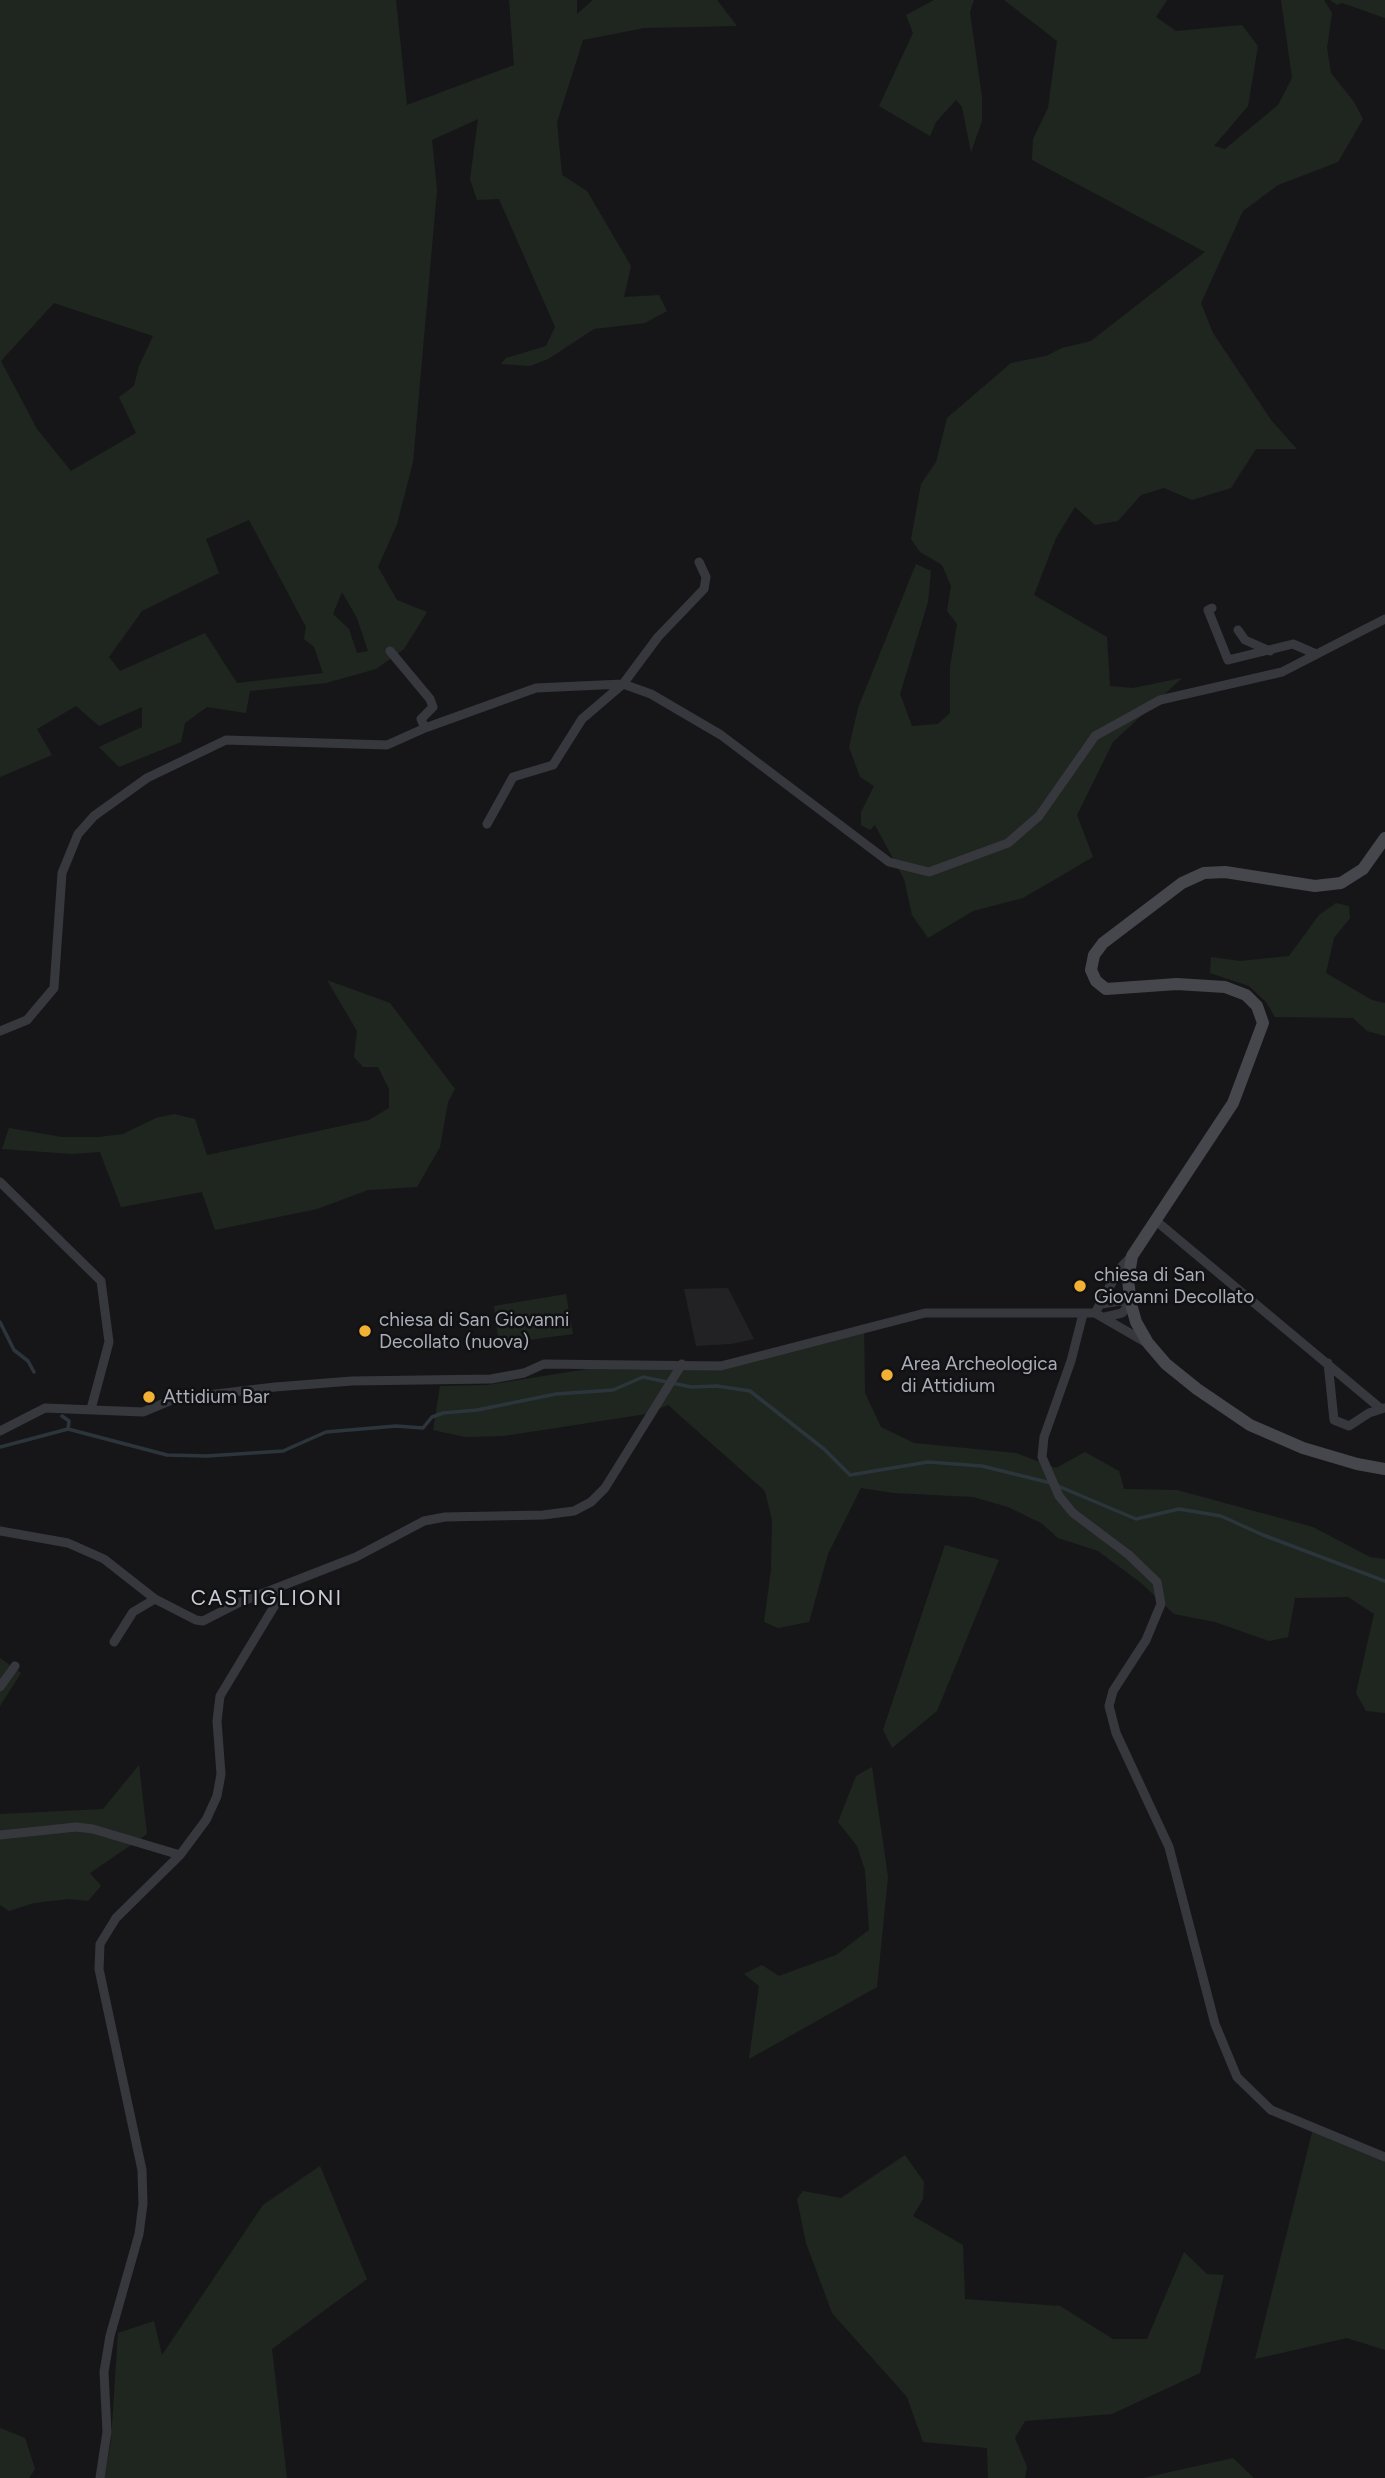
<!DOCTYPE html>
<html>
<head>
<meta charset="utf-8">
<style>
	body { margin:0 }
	canvas { display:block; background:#161618 }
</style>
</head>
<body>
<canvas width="1385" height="2478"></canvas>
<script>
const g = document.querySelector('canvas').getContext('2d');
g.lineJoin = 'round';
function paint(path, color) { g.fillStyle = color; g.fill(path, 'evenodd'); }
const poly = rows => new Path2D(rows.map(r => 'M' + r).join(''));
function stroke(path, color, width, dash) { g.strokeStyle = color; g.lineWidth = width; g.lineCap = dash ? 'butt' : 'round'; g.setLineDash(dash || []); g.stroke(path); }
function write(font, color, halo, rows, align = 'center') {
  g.font = font + ' Figtree,sans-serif'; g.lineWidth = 5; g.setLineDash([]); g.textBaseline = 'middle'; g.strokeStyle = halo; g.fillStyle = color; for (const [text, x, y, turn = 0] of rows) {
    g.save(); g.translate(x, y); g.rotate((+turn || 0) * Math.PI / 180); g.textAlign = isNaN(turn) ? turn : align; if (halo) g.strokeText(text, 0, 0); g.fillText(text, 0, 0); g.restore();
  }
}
paint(poly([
	[728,1288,754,1339,731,1344,696,1346,684,1289]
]), '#222225');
paint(poly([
	[0,0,396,0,407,105,514,65,509,0,577,0,577,14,593,0,717,0,737,26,644,28,583,40,557,122,562,175,587,191,631,266,624,297,659,295,667,311,645,323,594,329,548,359,530,366,501,364,506,358,546,346,555,327,499,199,477,200,470,179,478,119,432,140,437,190,413,462,397,524,378,567,397,600,427,612,404,649,376,669,326,683,250,691,246,713,207,707,185,723,181,742,119,767,99,747,142,727,142,707,99,726,76,706,37,729,52,755,0,777],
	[54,303,153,336,139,366,134,386,119,397,136,433,71,471,37,429,1,361],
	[249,520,306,627,304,639,314,647,323,673,237,683,205,633,120,671,109,657,142,611,219,573,206,539],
	[342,592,357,618,368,651,357,653,349,629,333,614],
	[934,0,974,0,970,12,982,97,982,121,971,152,962,107,956,100,936,122,930,136,879,106,913,33,906,15],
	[1004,0,1167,0,1156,17,1176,31,1242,25,1258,46,1248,106,1214,146,1225,149,1278,105,1292,78,1281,0,1324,0,1332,13,1327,48,1331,73,1354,102,1363,119,1338,162,1278,185,1243,211,1201,303,1213,333,1271,420,1297,449,1256,449,1231,488,1192,500,1164,488,1141,495,1118,521,1095,525,1075,507,1056,538,1034,595,1107,637,1110,686,1133,688,1182,678,1113,742,1077,815,1093,857,1023,898,973,911,928,938,912,915,904,879,875,825,870,830,861,825,861,812,874,786,860,777,849,747,858,708,916,564,931,571,928,602,900,694,912,726,938,724,950,713,950,667,957,624,947,611,951,586,942,565,920,552,911,539,921,484,936,462,947,418,1011,363,1046,356,1062,348,1091,341,1205,252,1032,160,1033,139,1048,108,1057,41],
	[1330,0,1385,0,1385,18,1342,3,1337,5],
	[1336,903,1349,906,1350,918,1334,938,1326,973,1372,1000,1385,1003,1385,1036,1367,1031,1353,1018,1275,1017,1266,1002,1249,986,1210,973,1211,957,1240,961,1289,956,1319,915],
	[327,980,390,1003,455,1089,448,1102,440,1147,417,1187,368,1190,317,1209,215,1230,202,1192,121,1207,100,1152,72,1154,2,1149,9,1128,62,1137,99,1137,123,1134,156,1118,174,1114,195,1119,207,1155,369,1120,389,1108,389,1089,378,1067,363,1067,354,1057,357,1031],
	[566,1294,573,1334,499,1344,494,1306],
	[864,1324,865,1393,881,1427,914,1443,1016,1453,1056,1468,1085,1452,1119,1471,1124,1489,1177,1490,1313,1527,1370,1557,1385,1559,1385,1713,1366,1711,1356,1693,1374,1614,1348,1597,1295,1598,1288,1637,1269,1641,1215,1622,1174,1614,1141,1583,1098,1551,1058,1538,1041,1523,1008,1507,973,1497,894,1493,861,1488,828,1554,809,1622,778,1628,764,1622,771,1570,772,1520,765,1491,668,1405,646,1414,504,1436,465,1437,433,1430,440,1386,487,1385,594,1368,722,1361,839,1335],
	[945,1545,999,1560,937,1711,892,1748,883,1730],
	[0,1658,21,1673,0,1706],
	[139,1765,147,1834,90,1873,101,1886,88,1901,68,1899,34,1903,9,1911,0,1905,0,1814,103,1809],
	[872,1767,888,1877,877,1987,749,2059,759,1986,744,1974,762,1965,779,1976,836,1955,869,1930,865,1870,857,1846,838,1822,856,1776],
	[1313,2129,1385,2159,1385,2350,1347,2338,1255,2359],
	[905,2155,924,2182,923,2199,913,2216,963,2245,965,2299,1060,2306,1113,2339,1147,2339,1184,2252,1207,2274,1224,2275,1200,2373,1112,2414,1025,2421,1015,2438,1027,2467,1025,2478,988,2478,987,2448,923,2442,907,2397,832,2313,806,2243,797,2199,803,2191,841,2198],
	[320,2166,367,2279,272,2349,287,2478,104,2478,111,2441,118,2333,154,2321,162,2355,263,2205],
	[0,2428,25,2438,35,2469,29,2478,0,2478],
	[1233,2458,1254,2478,1143,2478]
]), '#1e261f');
stroke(poly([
	[0,1322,14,1350,28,1361,34,1372],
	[62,1416,69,1421,68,1429],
	[0,1447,68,1429,167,1455,207,1456,283,1451,326,1432,396,1426,423,1428,432,1417,443,1413,477,1410,556,1394,613,1390,643,1377,691,1387,717,1386,750,1391,824,1449,850,1475,928,1462,982,1466,1051,1483],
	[1058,1486,1136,1519,1179,1509,1221,1516,1263,1535,1385,1581]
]), '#2c353c', 3.5);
stroke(poly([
	[1212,608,1208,610,1228,660,1293,644,1316,654],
	[1238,630,1245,640,1270,651],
	[390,651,430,699,433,707,421,719,425,728],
	[487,824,513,777,553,765,582,719,623,684,658,637,704,589,706,577,699,562],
	[0,1031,27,1020,54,988,62,873,78,834,94,816,147,778,226,740,387,745,425,728,536,688,623,684,651,694,721,735,889,862,929,872,1008,843,1039,816,1095,736,1160,700,1282,672,1385,619],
	[0,1182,101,1281,109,1342,91,1409],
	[1155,1220,1380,1408],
	[1102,1304,1120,1301,1131,1304,1122,1313,1105,1317],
	[1095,1313,1120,1268,1132,1256],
	[1083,1314,1071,1361,1044,1437,1042,1457,1059,1496,1073,1513,1129,1555,1157,1582,1161,1604,1146,1640,1113,1691,1109,1706,1116,1733,1169,1847,1215,2024,1237,2077,1271,2110,1385,2157],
	[1328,1363,1334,1420,1349,1426,1369,1413,1384,1408],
	[0,1431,45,1408,143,1412,174,1399,275,1387,352,1381,491,1379,524,1373,544,1364,721,1366,925,1313,1095,1313,1147,1343],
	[0,1531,68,1543,104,1559,155,1599,196,1620,203,1621,238,1603,356,1557,424,1521,445,1517,543,1515,574,1511,591,1502,605,1488,682,1364],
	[114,1642,133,1612,155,1599],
	[0,1687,15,1666],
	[0,1835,76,1827,93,1829,180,1855],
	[100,2478,107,2432,104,2372,110,2336,139,2234,143,2204,142,2170,99,1969,100,1944,116,1918,180,1855,206,1820,217,1796,221,1774,217,1721,220,1696,278,1600,280,1589]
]), '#37383d', 9);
stroke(poly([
	[1385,838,1363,869,1341,883,1315,886,1225,872,1204,873,1182,883,1103,943,1094,955,1091,970,1096,981,1106,989,1177,984,1225,987,1246,995,1257,1006,1263,1023,1233,1103,1132,1256,1128,1280,1131,1304,1136,1322,1148,1343,1166,1364,1197,1389,1250,1425,1303,1448,1357,1464,1385,1469]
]), '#45474d', 12);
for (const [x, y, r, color] of [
	[1080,1286,7,"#f2b134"],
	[365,1331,7,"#f2b134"],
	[887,1375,7,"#f2b134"],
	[149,1397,7,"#f2b134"]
]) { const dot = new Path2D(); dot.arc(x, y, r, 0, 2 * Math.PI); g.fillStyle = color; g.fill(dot); stroke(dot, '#111113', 2.5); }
write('19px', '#a8adb8', '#111113', [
	["chiesa di San",1094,1275],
	["Giovanni Decollato",1094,1297],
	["chiesa di San Giovanni",379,1320],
	["Decollato (nuova)",379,1342],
	["Area Archeologica",901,1364],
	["di Attidium",901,1386],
	["Attidium Bar",163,1397]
], 'left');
g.letterSpacing = '2px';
write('21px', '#c9ccd4', '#111113', [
	["CASTIGLIONI",267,1599]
]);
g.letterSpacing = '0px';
</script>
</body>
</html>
